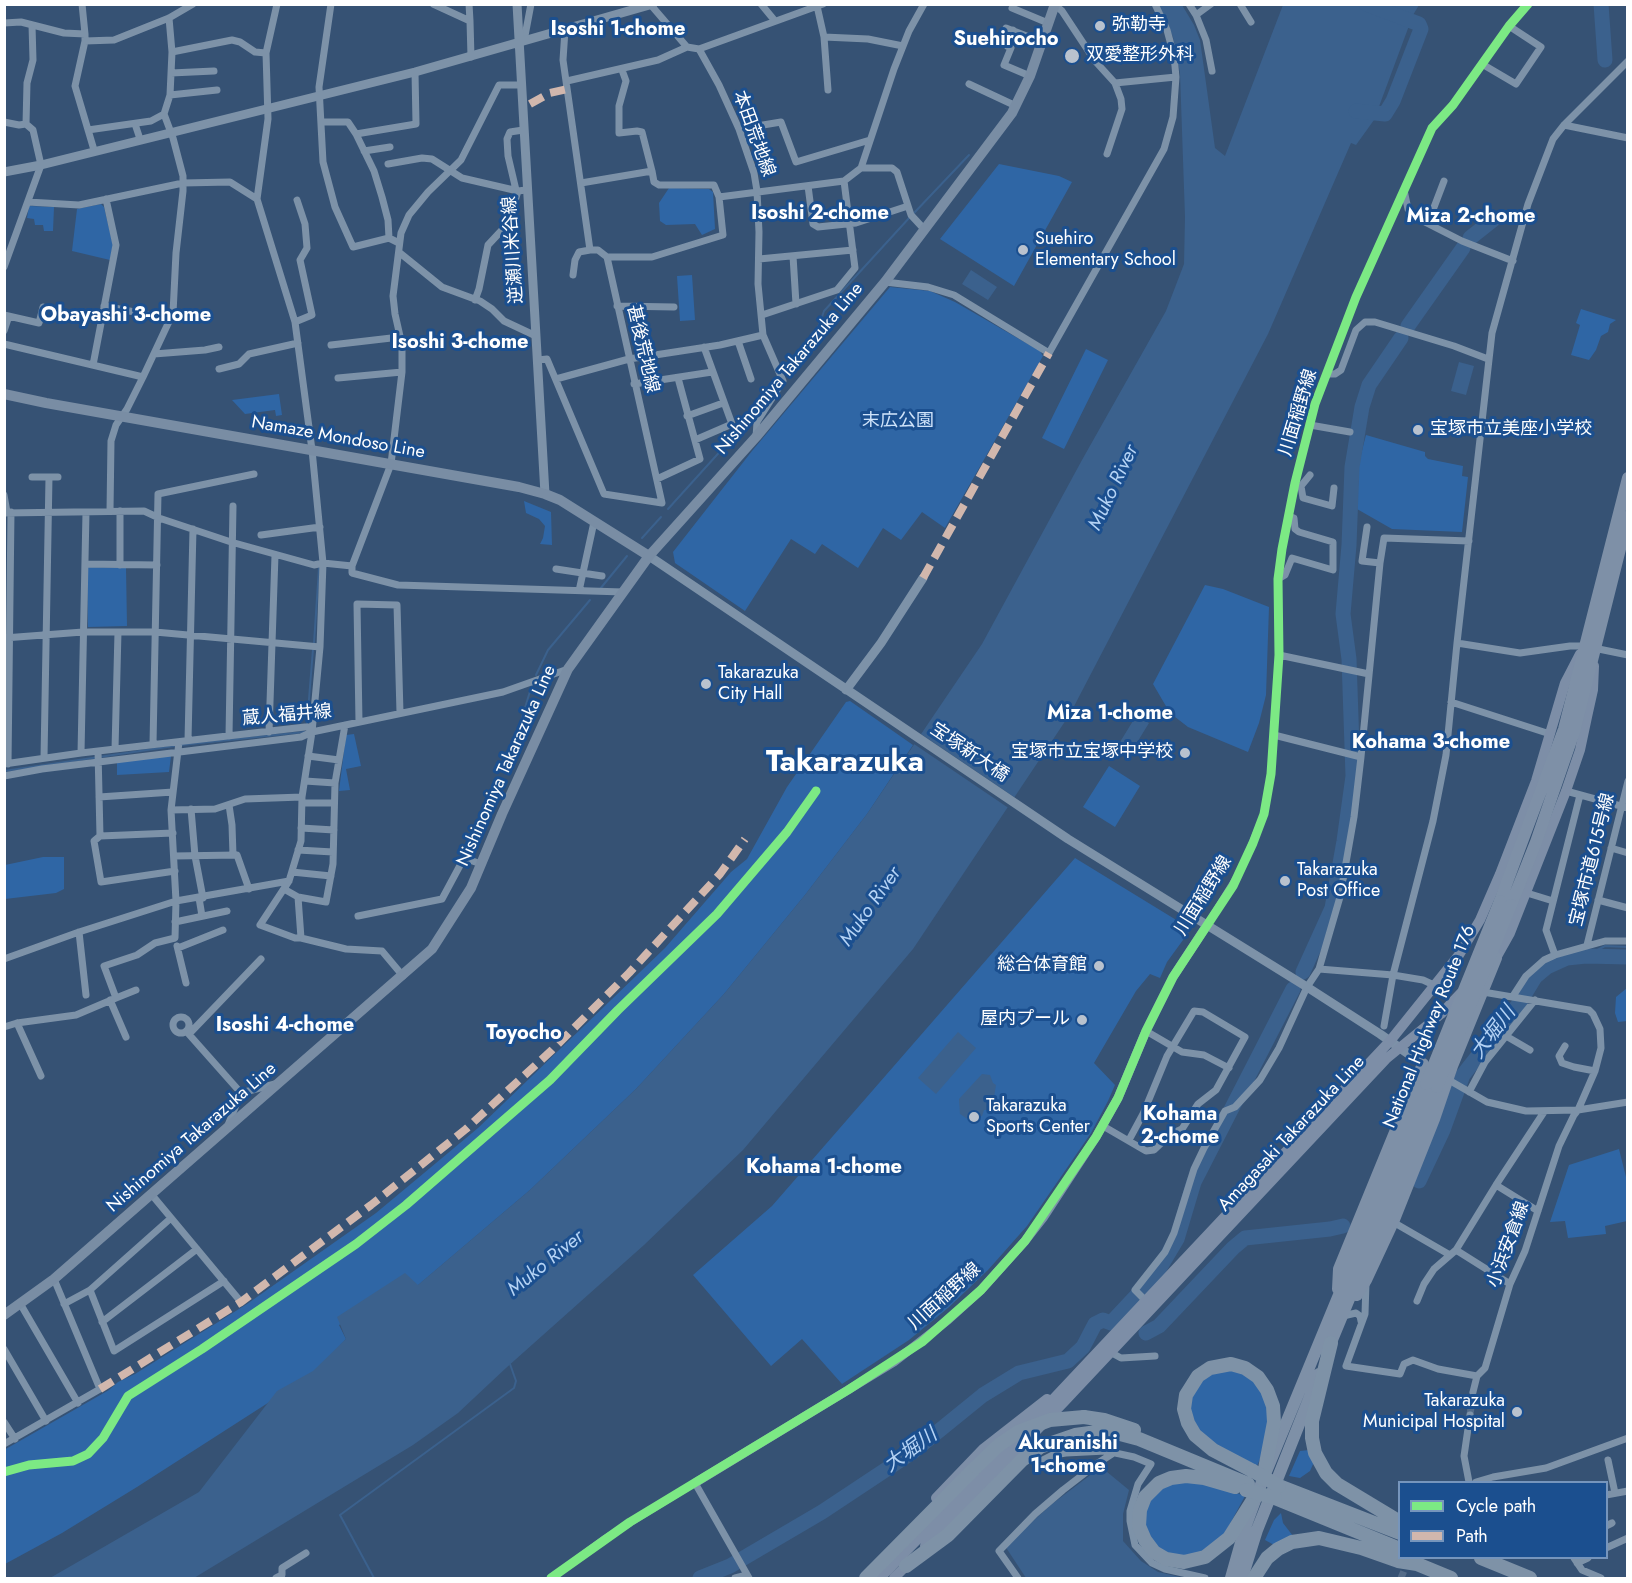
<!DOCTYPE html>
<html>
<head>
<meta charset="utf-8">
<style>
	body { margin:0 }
	#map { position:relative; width:1632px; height:1583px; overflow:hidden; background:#365274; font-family:Jost,sans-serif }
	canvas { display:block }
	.frame { position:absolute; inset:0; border:6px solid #fff; pointer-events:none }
	.legend { position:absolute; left:1398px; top:1481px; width:210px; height:78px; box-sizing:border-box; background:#1b4f8f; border:2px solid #7695bc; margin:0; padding:8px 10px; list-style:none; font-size:18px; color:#fff }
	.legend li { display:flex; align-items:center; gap:12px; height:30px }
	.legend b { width:30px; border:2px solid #7695bc }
</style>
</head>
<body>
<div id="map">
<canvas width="1632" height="1583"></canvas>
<div class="frame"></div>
<ul class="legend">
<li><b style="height:8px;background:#7ce984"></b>Cycle path</li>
<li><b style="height:8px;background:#d1b7ad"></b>Path</li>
</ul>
</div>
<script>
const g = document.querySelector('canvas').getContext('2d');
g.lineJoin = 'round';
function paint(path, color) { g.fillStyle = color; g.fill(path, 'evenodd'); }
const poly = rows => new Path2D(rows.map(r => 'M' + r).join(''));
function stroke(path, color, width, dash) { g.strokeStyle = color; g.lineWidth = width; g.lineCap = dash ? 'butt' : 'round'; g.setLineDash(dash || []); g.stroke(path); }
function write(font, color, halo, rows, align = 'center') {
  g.font = font + ' Jost,"Noto Sans JP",sans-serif'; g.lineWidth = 6; g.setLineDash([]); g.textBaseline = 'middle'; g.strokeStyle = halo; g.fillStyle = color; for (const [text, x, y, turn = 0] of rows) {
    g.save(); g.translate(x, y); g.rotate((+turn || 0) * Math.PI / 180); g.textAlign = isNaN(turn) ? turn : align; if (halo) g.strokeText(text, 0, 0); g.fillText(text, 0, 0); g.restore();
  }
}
paint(poly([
	[999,164,1059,176,1072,182,1014,286,940,239],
	[669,188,709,189,713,192,715,229,702,235,695,224,666,225,660,221,659,203],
	[101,204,104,207,113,245,110,260,72,251,77,209],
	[29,206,54,207,53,231,44,231,43,225,35,225,34,219,27,218],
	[692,275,695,320,680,321,677,276],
	[890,287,930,291,955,302,1040,351,1043,356,945,528,922,512,901,540,883,528,858,568,822,544,815,554,791,539,745,611,675,563,673,552,752,451],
	[1581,309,1616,320,1610,324,1608,332,1601,336,1596,350,1589,360,1571,355,1580,325,1576,323],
	[1086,349,1108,360,1064,449,1042,438],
	[279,394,282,415,276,416,275,410,245,414,232,400],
	[1366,435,1425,452,1425,456,1428,459,1463,466,1462,476,1468,477,1462,532,1392,529,1357,509,1359,462],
	[524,501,551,512,552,545,540,544,543,538,545,526,539,519,526,513],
	[87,567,126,568,127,626,88,627],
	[1205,585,1223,589,1269,607,1266,695,1259,723,1248,752,1188,727,1170,713,1153,684],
	[850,701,913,745,867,814,805,895,724,994,636,1089,530,1190,417,1286,339,1325,346,1339,313,1374,137,1487,62,1533,5,1564,4,1450,109,1390,118,1382,135,1374,247,1304,376,1213,478,1128,665,948,731,872,747,859,787,787,846,702],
	[354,734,361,766,346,769,350,790,339,791,346,735],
	[171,756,169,772,117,775,117,762],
	[1109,766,1140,786,1115,827,1083,807],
	[43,857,64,857,64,889,56,893,5,899,5,865],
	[1075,858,1191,929,1167,962,1160,978,1150,974,1136,991,1094,1063,1115,1085,1108,1101,1091,1133,1027,1226,988,1270,948,1308,909,1340,842,1384,802,1339,771,1366,693,1275,772,1206],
	[1627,988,1627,1021,1618,1022,1615,1013,1616,997],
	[1619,1149,1627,1181,1627,1221,1605,1226,1606,1234,1568,1238,1565,1221,1550,1222,1569,1165],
	[1233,1369,1248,1374,1259,1385,1269,1405,1266,1445,1257,1466,1214,1444,1199,1432,1190,1416,1189,1401,1204,1376],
	[1309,1450,1314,1462,1310,1471,1300,1478,1289,1476,1300,1451],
	[1177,1481,1212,1484,1245,1496,1223,1537,1213,1547,1189,1557,1162,1553,1144,1532,1144,1509,1152,1495,1164,1486],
	[1281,1513,1283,1523,1293,1536,1276,1546,1265,1540,1274,1520]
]), '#2f66a5');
paint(poly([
	[1159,5,1182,5,1194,25,1200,40,1215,148,1225,156,1283,5,1419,5,1413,15,1374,120,1356,145,1351,143,1268,334,1070,714,913,949,743,1150,644,1245,506,1368,458,1413,413,1445,194,1578,50,1578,199,1492,277,1391,313,1371,346,1339,337,1317,405,1273,418,1285,530,1190,636,1089,724,994,805,895,867,814,982,644,1082,460,1166,311,1184,264,1185,217,1180,73,1173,37],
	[971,270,997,287,988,300,962,284],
	[1459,362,1474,366,1466,395,1451,391],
	[1136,716,1149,723,1133,749,1120,742],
	[958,1032,976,1048,936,1094,918,1078],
	[982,1074,990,1075,993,1083,996,1085,994,1097,991,1098,989,1107,988,1110,984,1110,982,1116,969,1120,960,1114,959,1099],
	[1101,1467,1129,1490,1123,1514,1123,1541,1141,1561,1158,1572,1184,1578,1026,1578,1005,1546,1052,1504]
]), '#3b618d');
paint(poly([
	[918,732,1017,799,1010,809,911,742]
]), '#365274');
stroke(poly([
	[914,213,969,155],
	[783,375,810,342,820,323,824,311,910,217],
	[668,509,753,415,779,381],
	[642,538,661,517],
	[600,589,627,556],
	[314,643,319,568],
	[536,675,548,650,590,600],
	[307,724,313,649],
	[515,740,532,685],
	[181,745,304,732],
	[4,771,174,746],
	[1586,956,1605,946,1628,947],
	[374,1578,340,1515,514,1388,516,1381,510,1364]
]), '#3b618d', 2);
stroke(poly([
	[1601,4,1605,60],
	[1356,111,1385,114,1393,101,1421,29,1419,24,1366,4],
	[1470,238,1494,219],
	[1408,326,1463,248],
	[1303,972,1332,908,1344,841,1353,776,1349,659,1343,614,1349,545,1352,467,1362,407,1369,385,1401,338],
	[1419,1181,1443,1130,1463,1075,1518,1005,1535,977,1547,967,1567,958,1586,956,1628,957],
	[1146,1333,1159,1326,1233,1248,1245,1238,1330,1229,1343,1226],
	[700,1578,730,1566,822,1512,914,1451,983,1395,1019,1373,1068,1361,1083,1347,1095,1324,1103,1320,1111,1323,1155,1276,1177,1239,1194,1182,1293,989]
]), '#3b618d', 15);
stroke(poly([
	[1470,1415,1473,1392],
	[1401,1578,1408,1561]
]), '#546c89', 7, [7, 3.5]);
stroke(poly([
	[82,4,85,34],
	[277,4,266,53,268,119,257,199,295,322,312,450,323,563,320,647,312,732,302,797,301,841,289,881,260,925,295,938,301,938],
	[331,4,319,87,323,162,335,207,353,247,389,238,399,243],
	[433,4,470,21,471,57],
	[469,4,470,21],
	[650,4,687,47,699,49,719,85,739,129,754,173,757,191,759,232,758,284,763,335,783,381,757,422,756,437],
	[761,4,775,21],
	[1189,4,1196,15,1206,40,1212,71],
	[1240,4,1251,22],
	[1055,5,1062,11,1095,61,1115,83,1121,99,1122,109,1107,154],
	[817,6,824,37,828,90],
	[1012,8,1048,23],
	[1196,15,1211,4],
	[4,23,21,22,64,33,85,34,85,41,114,40,169,18,193,4],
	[1006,28,1042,42],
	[1013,30,1007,46,1011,48,1004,65,1030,76],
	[824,37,868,39,903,46],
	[85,41,75,86,94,150],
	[524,41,531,4],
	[699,49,823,4],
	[172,52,232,40,240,42,255,52,266,53],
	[1482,64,1516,84,1541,47,1509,26],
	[622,70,626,81,619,106,619,133,637,131,642,132,652,171],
	[171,73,214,71],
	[567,81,658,60,687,47],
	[1115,83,1176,77],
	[969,84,1016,106],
	[170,95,217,90],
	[4,122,19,125,26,124],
	[321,122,348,122,356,134,416,124,415,72],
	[135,124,140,139],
	[1564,125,1628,138],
	[739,129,781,122,796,162,870,140],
	[88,130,151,121,164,114],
	[356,134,374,171,382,197,388,220,389,238],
	[364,151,390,147],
	[388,164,422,158,432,159,462,178,518,191,526,190],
	[861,168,892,168,897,172,911,215,924,229],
	[581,183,652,171,654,182,659,185,714,185,719,197],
	[808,186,813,224,818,227,856,223,908,206],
	[516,190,508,156,507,139,510,132,523,130],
	[1404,190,1408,209,1413,216,1462,241,1513,261],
	[28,202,79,205,183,183,230,182,257,199],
	[1428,223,1444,181],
	[400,253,442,287,480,301,492,309,504,321,536,336],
	[793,256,796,304],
	[607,257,652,257,723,235,719,197,844,181,861,168,894,69,909,31,924,4],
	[759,259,853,250],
	[4,267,41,165,33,130,26,124,27,83,33,60,32,25],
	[573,275,575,260,579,252,590,250],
	[885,282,928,287,954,295,1049,353,1164,149,1173,117,1176,77,1174,56,1167,30,1155,4],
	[475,300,479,289,488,245,502,230,512,211,518,191],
	[104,306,170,319],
	[617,306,674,307],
	[4,315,39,323,43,307],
	[762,315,837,290,855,268,844,181],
	[295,322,312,315,300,260,307,248,305,224,297,200],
	[4,331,9,316],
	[738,341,751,379],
	[4,344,143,377],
	[331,345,400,337],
	[154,354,205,350,219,347],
	[538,360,547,359,604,494,662,503,607,257,598,250,590,250,563,60,565,30],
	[93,365,116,245,106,199],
	[219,369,239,364,249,354,298,343],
	[1327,374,1335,374,1341,370,1356,330,1365,322,1375,322,1454,346,1488,359],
	[338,378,402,372],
	[556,379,629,359,720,345,763,335],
	[634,384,712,372],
	[687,416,723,403],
	[1310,425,1350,432],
	[695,440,732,424,704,347],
	[1310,475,1301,486,1303,498,1332,506,1334,488],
	[32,477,58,477],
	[657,479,700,459,678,378],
	[4,495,7,512],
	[110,511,111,441,116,425,127,409,143,377,173,313,176,253,183,191,183,176,173,138,164,114,170,95,172,52,169,18],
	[4,513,144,511,159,518,231,542,314,565,323,563,352,566,391,464,402,372,402,345,395,314,393,296,401,233,409,215,428,192,461,160,499,85,520,85],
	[1367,527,1362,561,1380,563],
	[261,535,320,527],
	[85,564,157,565],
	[120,565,120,511],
	[352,566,352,573,398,585,623,592],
	[556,569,602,576],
	[1278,579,1285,575,1292,558,1333,570,1333,542,1299,532,1295,529,1294,518,1288,516],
	[579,591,594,522],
	[4,638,83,632,155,632,320,647],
	[1457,643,1520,653,1570,646,1584,646,1628,655],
	[1279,655,1369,674],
	[1451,702,1550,734],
	[359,722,357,604,397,605,400,713],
	[269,732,275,555],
	[1274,735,1361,757,1380,563,1384,538,1469,541],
	[229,736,233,506],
	[188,740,193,529],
	[153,744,158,494,254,474],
	[115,749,118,632],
	[98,751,100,836,94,841,101,882,175,871],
	[81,753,86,512],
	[308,756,339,760],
	[44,758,49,477],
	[4,764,81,753,305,727,308,727,312,732],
	[8,764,11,512],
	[4,776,42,769,301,737,312,732,503,692,568,669],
	[305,781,335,783],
	[1566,791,1628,808],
	[99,797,173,792],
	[302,803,334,803],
	[229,805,232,825,233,855],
	[191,809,195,856,203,898],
	[171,810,215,809,245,799,302,797],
	[301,828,334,830],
	[100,836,173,833],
	[1611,848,1628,853],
	[298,850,333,852],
	[174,856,237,855,249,889],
	[292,872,331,876],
	[284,889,298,897,301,938,346,949,382,951,403,976],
	[1527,893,1553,901],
	[298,897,326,902,333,864,335,783,345,725],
	[199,898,202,916],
	[1598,900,1628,908],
	[358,916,442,899,464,858,481,864],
	[175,922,227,911],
	[1207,925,1241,870,1264,814,1271,774,1279,655,1278,579,1282,549,1295,483,1315,404,1356,297,1432,128,1453,105,1509,26,1528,4],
	[79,932,86,995],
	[1587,945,1628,781],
	[177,946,186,983],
	[178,948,223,930],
	[1555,955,1546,930,1580,795],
	[4,959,79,932,176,901,289,881],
	[1319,969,1393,975,1423,980,1436,986],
	[1513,996,1526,976,1544,960,1555,955,1605,941,1628,941],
	[116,998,136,990],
	[110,1000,126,1037],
	'173 1025a8 8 0 1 1 16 0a8 8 0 1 1-16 0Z',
	[17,1023,41,1076],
	[1384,1026,1393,975,1433,821,1446,755,1457,643,1492,333,1528,204,1553,139,1564,125,1628,61],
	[4,1027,17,1023,76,1015,116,998,104,966,137,955,155,943,175,938,176,901,171,810,179,742],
	[186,1031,241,1093],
	[1146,1031,1182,1052,1204,1055,1229,1068],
	[189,1034,261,959],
	[1506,1036,1530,1050],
	[1565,1046,1559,1056,1562,1063,1574,1067,1595,1071],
	[1447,1079,1487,1102,1526,1111,1578,1110,1628,1102],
	[1469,1092,1485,1062,1535,1000],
	[228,1125,241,1093,275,1084],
	[1103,1126,1146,1151,1154,1150,1171,1134,1182,1129,1198,1104,1216,1090,1245,1037,1203,1012,1194,1011,1167,1056,1143,1114,1129,1140],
	[1496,1185,1538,1211],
	[152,1195,241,1302],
	[1393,1222,1450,1255],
	[1456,1250,1510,1284],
	[1366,1283,1365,1314,1346,1366,1400,1374,1404,1364,1413,1360,1438,1369,1477,1376],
	[90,1290,114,1351,224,1281],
	[1146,1301,1135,1290,1165,1252,1174,1233,1194,1169,1204,1148,1225,1111,1235,1107,1260,1080,1279,1048,1307,987,1319,969,1340,897,1354,817,1361,757],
	[1417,1301,1424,1284,1434,1269,1456,1250,1496,1185,1544,1112],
	[64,1304,90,1290,171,1218],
	[21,1305,78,1403],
	[1343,1316,1356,1313,1360,1316,1361,1321],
	[102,1322,197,1249],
	[4,1349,46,1421],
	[1110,1352,1121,1358,1155,1356],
	[1473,1392,1477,1376,1485,1368,1510,1284,1525,1251,1559,1146,1574,1115,1578,1110,1595,1071,1601,1048,1600,1029,1593,1014,1589,1010,1483,992],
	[4,1422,15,1439],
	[4,1444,100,1389,54,1279],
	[1043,1460,1053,1455,1066,1453,1106,1451,1134,1457,1151,1464,1138,1484,1130,1511,1130,1521,1135,1545,1152,1563,1165,1569,1205,1578],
	[1608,1460,1615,1493],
	[1469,1482,1464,1456,1470,1415],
	[1476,1482,1493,1477,1546,1468,1628,1438],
	[1606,1495,1628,1491],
	[1606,1526,1612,1523],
	[1606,1548,1628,1538],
	[1574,1558,1582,1570,1601,1578],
	[1577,1563,1588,1558],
	[276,1578,282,1575,282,1568,306,1553],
	[551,1578,604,1539,695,1483,749,1578],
	[735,1578,747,1575],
	[1018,1578,999,1551,1035,1514,1063,1490,1098,1463,1115,1452]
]), '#7d92a8', 7);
stroke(poly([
	[517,4,545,494],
	[4,172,41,165,415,72,653,4],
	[649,556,1068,839,1307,987,1380,1034,1427,1067],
	[846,690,881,643,923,578],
	[695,1483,894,1362,948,1320,981,1290,1025,1241,1043,1218,1096,1137,1118,1098,1146,1031,1173,977,1207,925]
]), '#7d92a8', 9);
stroke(poly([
	[4,394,46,403,519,487,545,494,560,500,649,556],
	[4,1315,54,1279,432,949,471,888,502,814,568,669,649,556,756,437,885,282,1012,113,1030,76,1055,4]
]), '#798da4', 10);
stroke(poly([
	[1491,963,1496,958,1510,933,1566,791,1580,750,1587,717,1593,690,1594,666],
	[1027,1427,1390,1041,1459,955,1480,920,1500,874,1536,781,1565,683,1580,654],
	[936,1498,983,1449,1047,1399],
	[925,1546,1063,1403,1386,1059,1441,1014,1461,993],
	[880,1578,1016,1438],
	[894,1578,910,1562]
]), '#7d8ea7', 10);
stroke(poly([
	[1500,901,1564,729,1628,478],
	[1511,905,1536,842,1574,732,1628,517],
	[1338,1289,1339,1269,1423,1064],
	[1357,1295,1366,1280,1393,1222,1434,1119,1452,1066,1496,958],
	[1327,1352,1437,1087],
	[1231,1578,1246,1525,1263,1479,1426,1084],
	[1242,1578,1257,1530,1319,1374]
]), '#7e90a7', 12);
stroke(poly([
	[1331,1343,1312,1421,1312,1438,1315,1453,1326,1473,1337,1484,1400,1522],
	[1084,1417,1104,1420,1134,1430],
	[1253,1471,1213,1450,1195,1435,1188,1423,1184,1409,1186,1395,1198,1376,1210,1368,1231,1364,1245,1368,1258,1377,1267,1390,1273,1406,1274,1422,1263,1479],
	[1279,1486,1400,1533],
	[1235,1487,1204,1478,1186,1476,1171,1478,1159,1483,1145,1497,1140,1510,1139,1526,1145,1540,1154,1552,1166,1559,1184,1562,1205,1557,1229,1538,1258,1492],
	[1275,1498,1400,1549],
	[1481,1558,1530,1578],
	[906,1566,948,1535,1022,1460,1040,1447,1075,1435,1097,1432,1120,1434,1139,1439,1248,1484],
	[866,1578,976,1467],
	[1254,1578,1267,1558,1278,1549,1292,1542,1319,1538,1361,1548,1398,1561,1417,1564,1451,1578]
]), '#7e92a7', 14);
stroke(poly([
	[1426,1084,1500,901],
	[1437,1087,1511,905]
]), '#7e90a7', 12);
stroke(poly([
	[976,1467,999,1445,1018,1432,1050,1420,1084,1417],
	[1253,1471,1279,1486],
	[1246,1490,1275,1498]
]), '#7e92a7', 14);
stroke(poly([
	[530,104,550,93,568,89],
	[923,578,1049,353],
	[100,1389,241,1302,371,1205,466,1129,552,1050,629,973,720,874,745,839]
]), '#d1b7ad', 8, [15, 8]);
stroke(poly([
	[4,1472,29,1465,73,1461,88,1454,103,1438,128,1396,202,1349,356,1244,406,1205,550,1080,618,1010,717,914,787,832,816,791],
	[551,1578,630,1522,848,1390,922,1342,981,1290,1025,1241,1096,1137,1118,1098,1146,1031,1173,977,1233,886,1253,843,1264,814,1271,774,1279,655,1278,579,1282,549,1295,483,1315,404,1356,297,1432,128,1453,105,1509,26,1528,4]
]), '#7ce984', 9);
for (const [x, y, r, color] of [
	[1100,26,6,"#b9c2ce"],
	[1072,56,8,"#b9c2ce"],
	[1023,250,6,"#b9c2ce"],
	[1418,430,6,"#b9c2ce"],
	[706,684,6,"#b9c2ce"],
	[1185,753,6,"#b9c2ce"],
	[1285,881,6,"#b9c2ce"],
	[1099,966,6,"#b9c2ce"],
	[1082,1020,6,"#b9c2ce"],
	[974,1117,6,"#b9c2ce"],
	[1517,1412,6,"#b9c2ce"]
]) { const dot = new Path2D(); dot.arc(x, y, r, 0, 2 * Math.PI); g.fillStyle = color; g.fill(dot); stroke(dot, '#1b4f8f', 2); }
write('18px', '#fff', '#1b4f8f', [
	["弥勒寺",1112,26],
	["双愛整形外科",1086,56],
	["Suehiro",1035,240],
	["Elementary School",1035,261],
	["宝塚市立美座小学校",1430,430],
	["Takarazuka",718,674],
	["City Hall",718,695],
	["宝塚市立宝塚中学校",1173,753,"right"],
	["Takarazuka",1297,871],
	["Post Office",1297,892],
	["総合体育館",1087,966,"right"],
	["屋内プール",1070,1020,"right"],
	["Takarazuka",986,1107],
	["Sports Center",986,1128],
	["Takarazuka",1505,1402,"right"],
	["Municipal Hospital",1505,1423,"right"]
], 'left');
write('18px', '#fff', '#1b4f8f', [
	["本田荒地線",753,134,70],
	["逆瀬川米谷線",514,250,-94],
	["甚後荒地線",642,349,77],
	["Nishinomiya Takarazuka Line",790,369,-50],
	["川面稲野線",1299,413,-73],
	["Namaze Mondoso Line",338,438,10],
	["蔵人福井線",287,716,-5],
	["宝塚新大橋",969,753,34],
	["Nishinomiya Takarazuka Line",507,766,-66],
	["宝塚市道615号線",1593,860,-76],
	["川面稲野線",1204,896,-58],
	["National Highway Route 176",1430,1027,-68],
	["Amagasaki Takarazuka Line",1292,1134,-47],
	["Nishinomiya Takarazuka Line",192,1138,-41],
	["小浜安倉線",1509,1245,-70],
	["川面稲野線",945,1297,-42]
]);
write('18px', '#cfe3fa', '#1b4f8f', [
	["末広公園",898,422]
]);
write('bold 20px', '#fff', '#1b4f8f', [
	["Isoshi 1-chome",618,30],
	["Suehirocho",1006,40],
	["Isoshi 2-chome",820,214],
	["Miza 2-chome",1471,217],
	["Obayashi 3-chome",126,316],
	["Isoshi 3-chome",460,343],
	["Miza 1-chome",1110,714],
	["Kohama 3-chome",1431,743],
	["Isoshi 4-chome",285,1026],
	["Toyocho",524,1034],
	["Kohama",1180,1115],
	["2-chome",1180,1138],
	["Kohama 1-chome",824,1168],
	["Akuranishi",1068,1444],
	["1-chome",1068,1467]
]);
write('italic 20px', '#b5d3f5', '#1b4f8f', [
	["Muko River",1114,488,-65],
	["Muko River",871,907,-55],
	["大堀川",1494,1033,-53],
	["Muko River",546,1264,-39],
	["大堀川",911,1451,-36]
]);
write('bold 30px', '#fff', '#1b4f8f', [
	["Takarazuka",845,764]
]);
</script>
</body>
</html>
